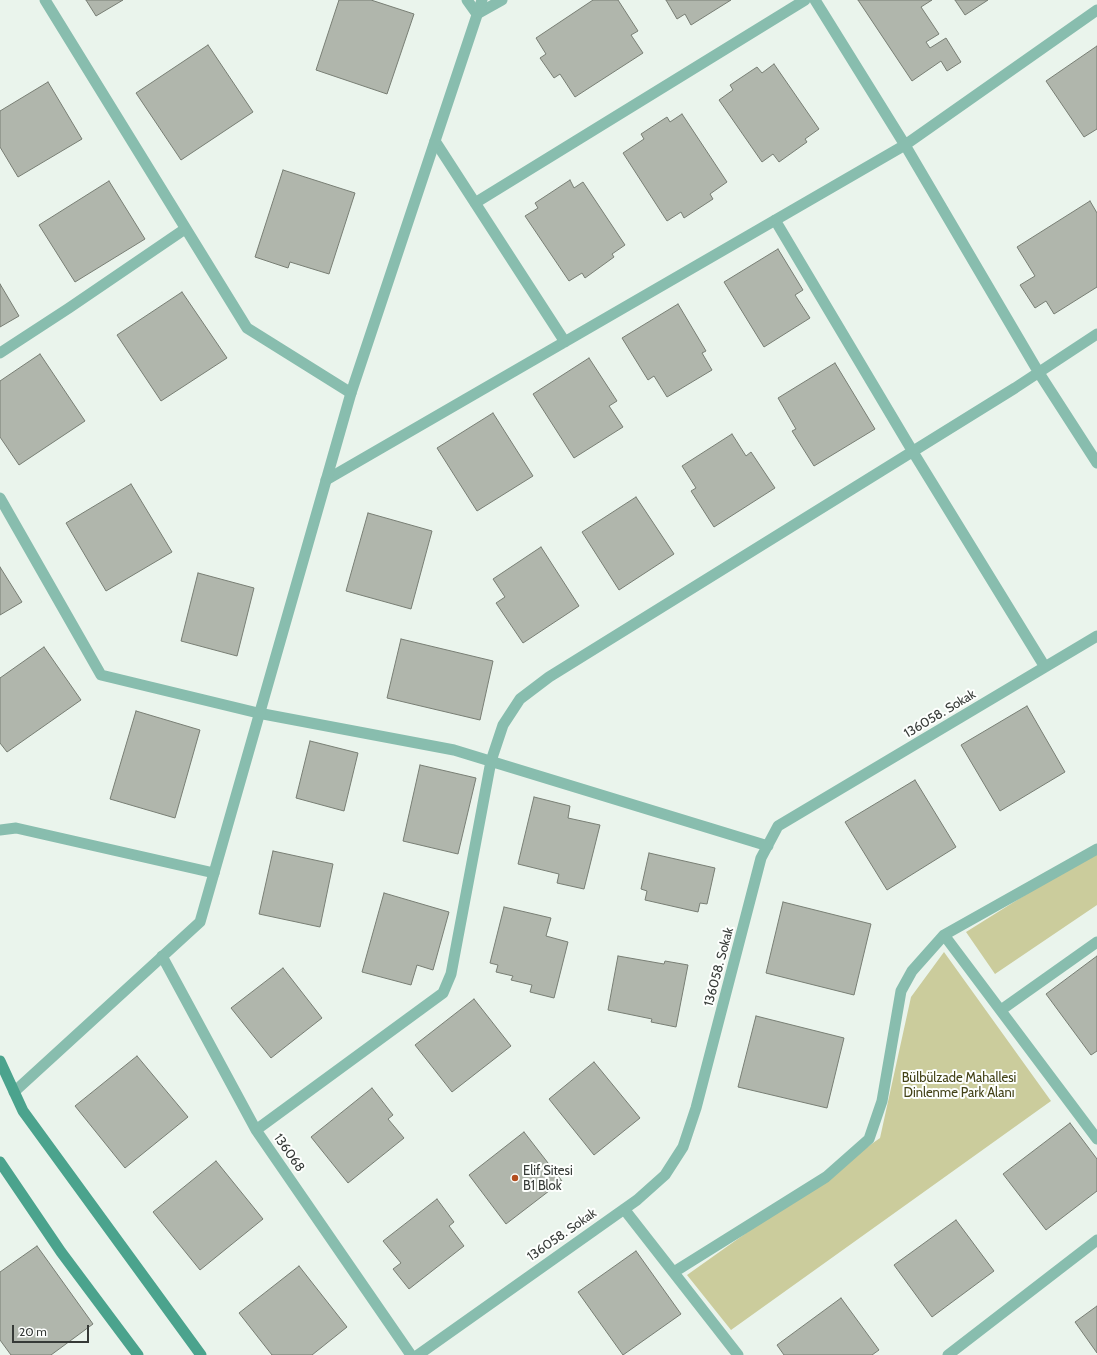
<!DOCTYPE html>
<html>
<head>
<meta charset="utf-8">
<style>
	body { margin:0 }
	#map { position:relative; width:1097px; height:1355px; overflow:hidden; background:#eaf4ec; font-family:Cabin,sans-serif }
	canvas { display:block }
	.scale { position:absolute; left:12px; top:1325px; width:77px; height:18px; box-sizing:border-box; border:2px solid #363a37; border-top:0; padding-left:5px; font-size:12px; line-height:14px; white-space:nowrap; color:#363a37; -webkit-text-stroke:3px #fdfffd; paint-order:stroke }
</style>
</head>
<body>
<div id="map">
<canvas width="1097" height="1355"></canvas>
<div class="scale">20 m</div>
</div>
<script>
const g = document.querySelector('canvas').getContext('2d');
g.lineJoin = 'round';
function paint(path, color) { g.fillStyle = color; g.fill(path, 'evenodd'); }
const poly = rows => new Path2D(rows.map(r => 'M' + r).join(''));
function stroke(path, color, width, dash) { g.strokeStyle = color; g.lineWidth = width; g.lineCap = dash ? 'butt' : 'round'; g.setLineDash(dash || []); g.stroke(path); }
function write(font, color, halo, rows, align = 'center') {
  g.font = font + ' Cabin,sans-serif'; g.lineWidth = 4; g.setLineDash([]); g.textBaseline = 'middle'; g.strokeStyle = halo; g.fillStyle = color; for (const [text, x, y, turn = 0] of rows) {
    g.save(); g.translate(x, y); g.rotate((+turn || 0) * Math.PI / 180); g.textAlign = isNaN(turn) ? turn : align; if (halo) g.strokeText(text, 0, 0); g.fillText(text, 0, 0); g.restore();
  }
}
paint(poly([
	[1097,850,1097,905,995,974,966,932],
	[944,952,1051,1101,731,1330,687,1275,880,1138,911,997]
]), '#cbcc9c');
const building = poly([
	[86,0,123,0,96,16,86,0],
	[339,0,371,0,414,14,387,94,316,70,339,0],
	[593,0,618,0,638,31,631,35,643,53,575,97,560,74,554,78,540,58,546,54,536,38,593,0],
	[666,0,731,0,691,25,685,14,677,19,666,0],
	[858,0,932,0,921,7,939,34,926,42,930,48,946,38,961,62,947,71,941,61,912,81,858,0],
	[955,0,988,0,965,15,955,0],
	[208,45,253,112,181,160,136,93,208,45],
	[1097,46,1097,129,1084,137,1046,81,1097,46],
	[774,64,819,129,805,139,807,142,779,162,773,154,762,162,719,100,733,90,730,85,757,67,762,73,774,64],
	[48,82,82,139,18,177,0,147,0,111,48,82],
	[682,114,727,182,710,194,713,199,684,218,681,212,667,221,623,153,644,139,641,134,667,117,670,122,682,114],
	[283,170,355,193,329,274,290,262,288,268,255,257,283,170],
	[570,180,574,188,583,182,625,245,612,254,614,257,585,278,582,273,569,281,525,216,538,208,535,203,570,180],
	[109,181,145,239,75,282,39,225,109,181],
	[1090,201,1097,213,1097,287,1054,314,1046,301,1035,308,1020,285,1035,276,1017,247,1090,201],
	[778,249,803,290,795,295,810,318,764,347,724,282,778,249],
	[0,284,19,316,0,327,0,284],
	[182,292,227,358,161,401,117,335,182,292],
	[678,304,706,351,702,353,712,370,667,397,654,376,648,380,622,338,678,304],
	[40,354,85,421,19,465,0,437,0,381,40,354],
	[589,358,617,401,609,406,623,427,574,458,533,394,589,358],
	[835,363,875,429,814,466,792,431,796,429,778,398,835,363],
	[493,413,533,476,477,511,437,448,493,413],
	[732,434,746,456,751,452,775,488,714,527,691,491,696,488,682,466,732,434],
	[131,484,172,552,106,591,66,523,131,484],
	[636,497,674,554,619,590,582,532,636,497],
	[368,513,432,531,411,609,346,591,368,513],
	[541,547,579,606,523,643,496,603,505,597,493,579,541,547],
	[0,567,22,602,0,615,0,567],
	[198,573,254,588,237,656,181,641,198,573],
	[401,639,493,661,480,720,387,698,401,639],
	[44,647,81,700,7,752,0,743,0,678,44,647],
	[1027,706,1065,772,1000,811,961,745,1027,706],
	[136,711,200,730,175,818,110,799,136,711],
	[310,741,358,753,344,811,296,798,310,741],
	[420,765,476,778,458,854,403,841,420,765],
	[915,780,956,847,887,890,845,822,915,780],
	[534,797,570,806,568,818,600,825,584,889,557,883,559,874,518,864,534,797],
	[273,851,333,864,320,927,259,914,273,851],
	[649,853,715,868,707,904,700,903,698,912,645,900,647,891,641,889,649,853],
	[384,893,449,912,433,970,417,965,411,985,362,972,384,893],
	[783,902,871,924,854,995,766,973,783,902],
	[504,907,551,918,546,936,568,942,554,998,530,992,532,985,511,980,513,976,496,972,498,965,490,963,504,907],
	[618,956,664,964,665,961,688,965,676,1027,651,1022,652,1019,608,1010,618,956],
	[1097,956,1097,1051,1091,1055,1046,994,1097,956],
	[283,968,322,1018,271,1058,231,1008,283,968],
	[474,999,511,1046,452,1092,415,1045,474,999],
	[756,1016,844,1038,827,1108,738,1087,756,1016],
	[137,1056,188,1117,125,1168,75,1106,137,1056],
	[594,1062,640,1118,594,1155,549,1099,594,1062],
	[372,1088,393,1115,388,1119,404,1138,348,1183,311,1137,372,1088],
	[1070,1123,1097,1159,1097,1191,1046,1230,1003,1174,1070,1123],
	[524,1132,562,1181,506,1224,469,1175,524,1132],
	[216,1161,263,1219,200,1270,153,1212,216,1161],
	[437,1199,454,1222,449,1226,464,1246,409,1289,393,1269,401,1263,383,1241,437,1199],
	[956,1220,994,1271,932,1317,894,1265,956,1220],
	[37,1246,93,1324,51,1355,11,1355,0,1340,0,1272,37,1246],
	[636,1251,681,1314,623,1355,578,1292,636,1251],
	[299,1266,347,1327,312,1355,272,1355,239,1313,299,1266],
	[841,1298,879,1350,872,1355,784,1355,777,1345,841,1298],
	[1097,1306,1097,1353,1075,1322,1097,1306]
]);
paint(building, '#b0b6ac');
stroke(building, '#787e74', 1);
stroke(poly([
	[45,0,247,328,351,393],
	[467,0,477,14,502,0],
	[815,0,905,145,1039,373,1097,463],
	[435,141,565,342],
	[475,203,805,0],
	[775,220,913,452,1045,667],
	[0,353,69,308,185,229],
	[326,480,905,145,1097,10],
	[0,498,101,675,258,713,454,750,768,846],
	[0,830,16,828,214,873],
	[944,935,1097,1139],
	[162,956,256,1130,411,1355],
	[1001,1010,1097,942],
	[256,1130,443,993,451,974,491,761,503,725,520,699,549,677,1015,388,1097,334],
	[624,1209,738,1355],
	[674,1272,826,1177,869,1139,882,1101,901,991,912,971,944,935,1097,849],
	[418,1355,637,1200,665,1175,683,1147,696,1108,761,858,778,826,1097,636],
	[948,1355,1097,1240]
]), '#88bdae', 11);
stroke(poly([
	[14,1092,200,922,351,393,482,0]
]), '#88bdae', 11);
stroke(poly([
	[0,1061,23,1111,201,1355],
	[0,1162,61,1252,138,1355]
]), '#4ba38d', 11);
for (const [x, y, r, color] of [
	[515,1178,4,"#b34e1f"]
]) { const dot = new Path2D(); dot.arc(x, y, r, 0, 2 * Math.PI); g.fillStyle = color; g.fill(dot); stroke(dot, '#fdfffd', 1.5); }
write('13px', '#363a37', '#fdfffd', [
	["136058. Sokak",940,714,-31],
	["136058. Sokak",719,967,-75],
	["136068",289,1153,55],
	["136058. Sokak",562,1235,-35]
]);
write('13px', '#434217', '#fdfffd', [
	["Bülbülzade Mahallesi",959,1078],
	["Dinlenme Park Alanı",959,1093]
]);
write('13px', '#363a37', '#fdfffd', [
	["Elif Sitesi",523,1171],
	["B1 Blok",523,1186]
], 'left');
</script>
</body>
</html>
